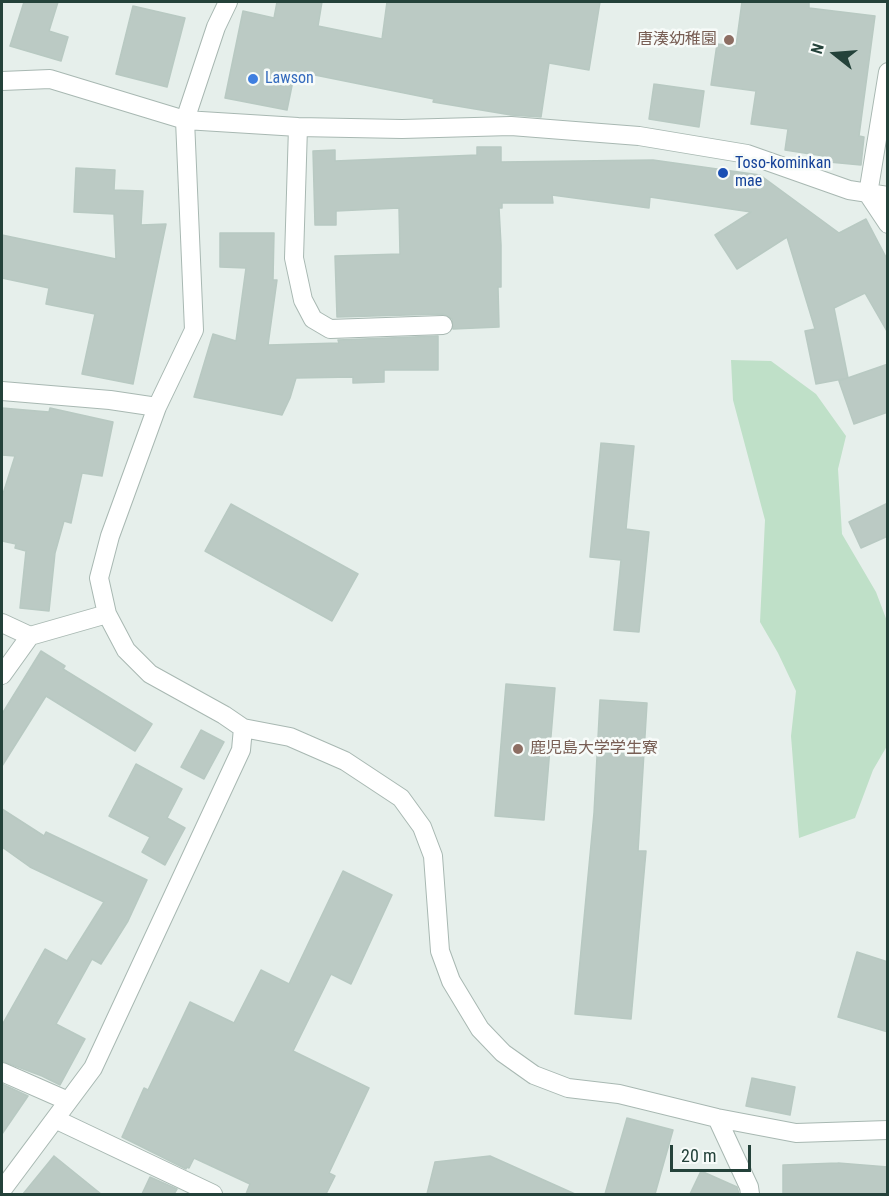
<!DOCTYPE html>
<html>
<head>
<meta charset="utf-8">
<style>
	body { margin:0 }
	#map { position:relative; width:889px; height:1196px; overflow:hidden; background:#e6efeb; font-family:"Roboto Condensed",sans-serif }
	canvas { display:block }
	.frame { position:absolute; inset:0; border:3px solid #24423a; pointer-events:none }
	.north { position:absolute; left:805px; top:24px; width:60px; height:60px; -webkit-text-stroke:4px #f7fbf9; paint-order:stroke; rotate:287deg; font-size:16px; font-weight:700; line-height:24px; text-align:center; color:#24423a }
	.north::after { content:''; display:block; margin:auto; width:21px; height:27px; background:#24423a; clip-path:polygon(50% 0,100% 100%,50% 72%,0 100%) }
	.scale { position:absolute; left:670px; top:1145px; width:81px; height:27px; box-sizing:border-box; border:3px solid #24423a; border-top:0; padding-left:8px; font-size:18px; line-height:21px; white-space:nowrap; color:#24423a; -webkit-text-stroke:4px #f7fbf9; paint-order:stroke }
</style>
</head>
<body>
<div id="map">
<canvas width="889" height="1196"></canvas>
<div class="frame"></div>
<div class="north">N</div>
<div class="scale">20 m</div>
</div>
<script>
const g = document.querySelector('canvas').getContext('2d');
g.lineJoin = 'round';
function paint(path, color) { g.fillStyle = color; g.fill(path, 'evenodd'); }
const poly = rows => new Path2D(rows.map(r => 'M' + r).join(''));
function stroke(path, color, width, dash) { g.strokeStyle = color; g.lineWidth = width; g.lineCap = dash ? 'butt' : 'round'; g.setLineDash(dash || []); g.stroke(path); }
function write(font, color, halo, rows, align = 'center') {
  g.font = font + ' "Roboto Condensed","Noto Sans JP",sans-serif'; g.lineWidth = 5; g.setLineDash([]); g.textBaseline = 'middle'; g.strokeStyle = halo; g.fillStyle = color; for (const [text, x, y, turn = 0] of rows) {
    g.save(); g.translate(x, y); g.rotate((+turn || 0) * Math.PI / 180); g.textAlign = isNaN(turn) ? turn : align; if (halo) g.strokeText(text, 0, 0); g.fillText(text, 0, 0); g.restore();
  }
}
paint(poly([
	[731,360,771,361,816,394,846,436,838,469,842,534,876,592,887,621,887,746,873,770,855,818,799,838,791,736,796,691,778,653,760,622,765,520,733,400]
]), '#bfe0c8');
const building = poly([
	[24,2,58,2,49,31,68,37,61,61,10,46,24,2],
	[277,2,322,2,318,26,382,39,387,2,600,2,589,70,549,63,541,117,511,115,433,102,434,99,295,71,287,110,225,98,243,11,274,18,277,2],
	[742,2,809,2,809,8,875,16,859,136,864,137,861,165,829,162,830,157,785,150,788,129,751,124,756,91,711,85,717,44,736,46,742,2],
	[133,6,185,18,167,87,116,74,133,6],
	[654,84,704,91,699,127,649,119,654,84],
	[477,147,501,147,501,162,653,160,760,175,839,233,866,219,888,261,888,333,865,293,834,308,848,378,816,384,805,331,815,329,787,237,737,269,715,235,751,212,650,197,649,208,552,195,553,203,502,203,502,208,499,208,501,245,501,287,498,287,499,327,453,329,452,319,443,314,337,317,335,256,400,254,399,208,336,211,336,225,315,225,313,151,335,150,335,161,477,155,477,147],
	[76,168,115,170,114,190,143,191,141,225,166,224,133,384,82,374,95,314,46,304,49,288,2,278,2,235,116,259,114,214,74,212,76,168],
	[220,233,274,233,273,280,277,280,268,345,339,343,338,340,438,336,438,370,384,370,384,382,353,383,353,377,296,378,290,398,282,415,194,397,213,334,236,341,246,268,220,267,220,233],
	[888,364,888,412,854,424,839,381,888,364],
	[2,408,49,412,50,408,113,422,102,476,82,473,71,523,64,521,55,553,49,611,20,608,26,551,15,548,16,544,2,541,2,497,15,456,2,455,2,408],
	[601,443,634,446,626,529,649,532,639,632,614,630,621,560,590,557,601,443],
	[888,503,888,536,861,548,849,522,888,503],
	[231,504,358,574,332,621,205,551,231,504],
	[41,651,65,666,63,669,152,724,135,751,46,696,2,766,2,714,41,651],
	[506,684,555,688,544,820,495,816,506,684],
	[600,700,647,703,638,851,646,851,631,1019,575,1014,594,813,600,700],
	[201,730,224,742,204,779,181,767,201,730],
	[136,764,182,789,167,818,185,828,165,865,142,852,150,837,109,816,136,764],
	[2,809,44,836,46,832,147,880,128,921,101,964,92,959,56,1024,85,1039,60,1085,42,1076,2,1061,2,1025,45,949,67,961,104,902,30,867,2,847,2,809],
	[343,871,392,895,351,984,331,974,293,1051,369,1088,329,1173,335,1176,326,1194,246,1194,250,1184,194,1158,189,1168,187,1167,186,1169,122,1137,144,1088,148,1090,190,1002,234,1023,261,970,289,984,343,871],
	[857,952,888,962,888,1032,838,1017,857,952],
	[752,1078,795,1087,790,1115,746,1106,752,1078],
	[2,1084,28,1096,2,1134,2,1084],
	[627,1118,673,1130,655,1194,605,1194,627,1118],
	[54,1156,101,1194,23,1194,54,1156],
	[490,1156,575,1194,427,1194,435,1162,490,1156],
	[838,1163,888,1167,888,1194,783,1194,783,1165,838,1163],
	[701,1171,737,1187,739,1194,690,1194,701,1171],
	[150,1177,177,1189,174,1194,142,1194,150,1177]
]);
paint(building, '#bbcac4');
stroke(building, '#b8c9c2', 1.5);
const street = poly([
	[888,72,868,194,888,224],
	[2,81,50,79,185,120,298,127,402,129,511,126,639,136,747,154,849,190,888,196],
	[298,127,294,258,303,300,313,319,330,329,443,325],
	[2,391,110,400,157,407],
	[2,623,30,636],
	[2,675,30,636,107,614],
	[243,728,290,737,345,761,401,798,422,827,433,856,440,951,451,981,480,1029,503,1053,534,1075,568,1088,619,1094,717,1118,796,1133,888,1130],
	[2,1072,68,1101],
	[717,1118,749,1187,750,1194],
	[55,1119,213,1194],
	[2,1190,93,1068,241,750,243,728,224,715,150,674,126,650,107,614,99,578,110,536,157,407,194,330,185,120,216,27,228,2]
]);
stroke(street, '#a8b8b2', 20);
stroke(street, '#fff', 18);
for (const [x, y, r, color] of [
	[729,40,6,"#8d6e63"],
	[253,79,6,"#3f7fe0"],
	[723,173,6,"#1a4fb4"],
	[518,749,6,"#8d6e63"]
]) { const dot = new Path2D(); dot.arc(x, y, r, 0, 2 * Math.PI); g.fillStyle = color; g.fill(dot); stroke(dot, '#f7fbf9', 2); }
write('16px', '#785e54', '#f7fbf9', [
	["唐湊幼稚園",717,40],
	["鹿児島大学学生寮",530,749,"left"]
], 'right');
write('16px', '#366cbe', '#f7fbf9', [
	["Lawson",265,79]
], 'left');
write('16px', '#164399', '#f7fbf9', [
	["Toso-kominkan",735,164],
	["mae",735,182]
], 'left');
</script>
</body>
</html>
